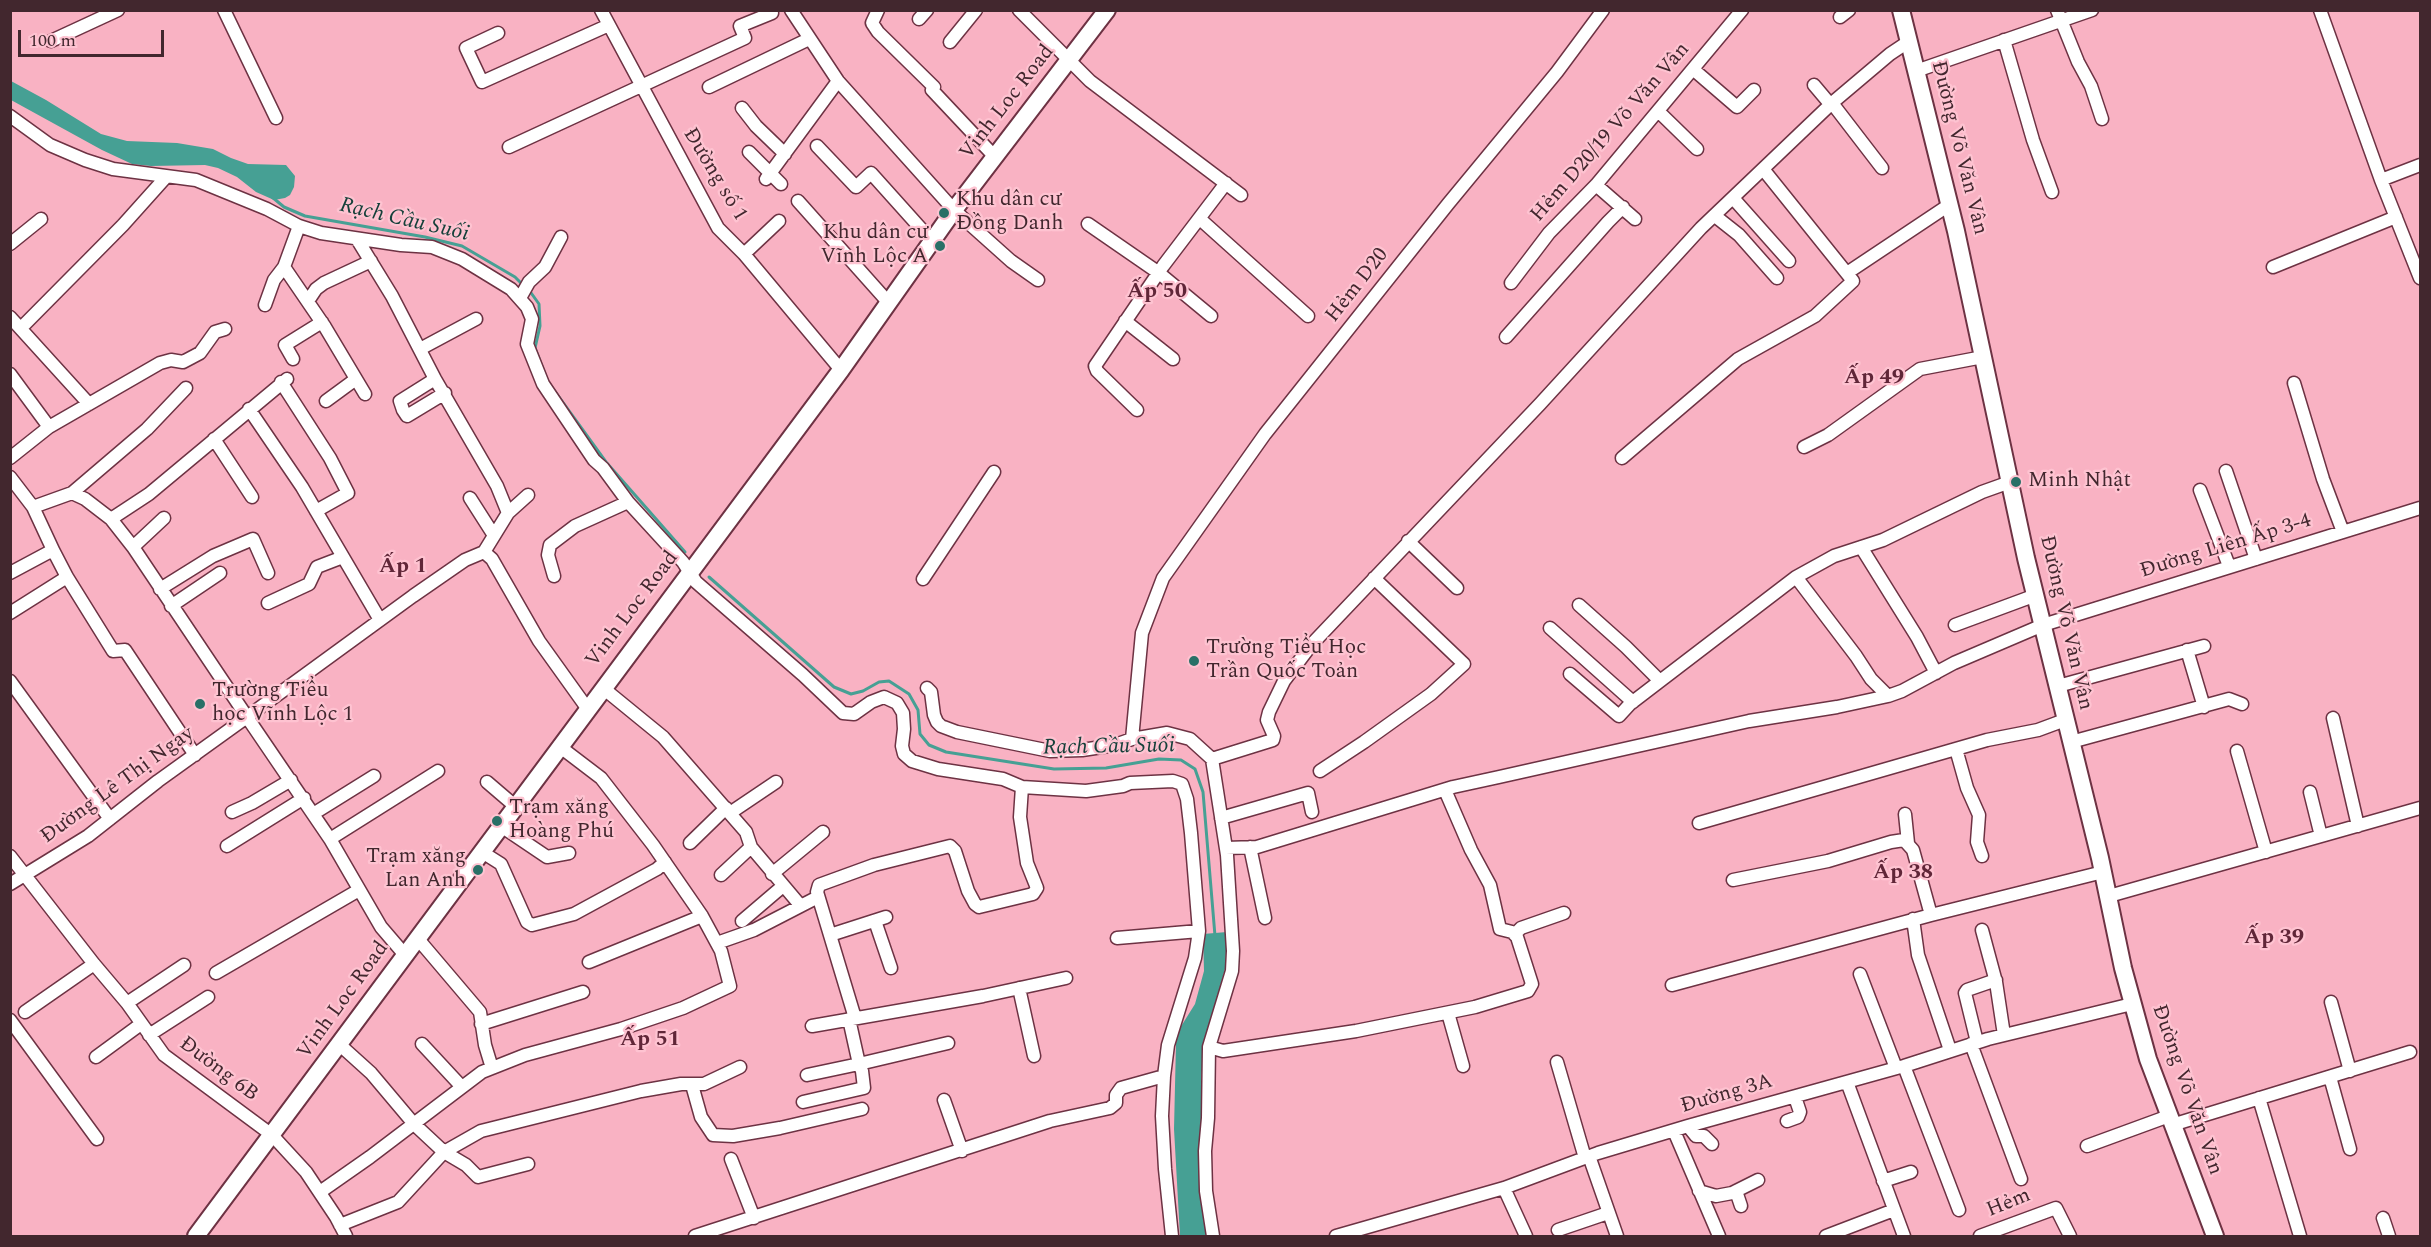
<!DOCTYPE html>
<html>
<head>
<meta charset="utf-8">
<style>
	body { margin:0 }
	#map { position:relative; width:2431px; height:1247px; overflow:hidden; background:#f9b2c3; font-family:Spectral,serif }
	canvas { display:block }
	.frame { position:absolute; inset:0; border:12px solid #42272e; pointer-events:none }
	.scale { position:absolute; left:18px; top:30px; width:146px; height:27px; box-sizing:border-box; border:3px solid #42272e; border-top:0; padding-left:8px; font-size:18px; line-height:21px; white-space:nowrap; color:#42272e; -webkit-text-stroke:4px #fec3d1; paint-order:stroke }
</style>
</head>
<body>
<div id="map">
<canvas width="2431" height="1247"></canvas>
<div class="frame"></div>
<div class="scale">100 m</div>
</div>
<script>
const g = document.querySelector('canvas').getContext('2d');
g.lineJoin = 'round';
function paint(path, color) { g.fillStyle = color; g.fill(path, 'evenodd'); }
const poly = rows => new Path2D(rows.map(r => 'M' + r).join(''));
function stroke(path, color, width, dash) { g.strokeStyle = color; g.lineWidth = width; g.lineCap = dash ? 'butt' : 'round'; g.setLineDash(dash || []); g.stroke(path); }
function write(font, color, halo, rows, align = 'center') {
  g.font = font + ' Spectral,serif'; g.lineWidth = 4.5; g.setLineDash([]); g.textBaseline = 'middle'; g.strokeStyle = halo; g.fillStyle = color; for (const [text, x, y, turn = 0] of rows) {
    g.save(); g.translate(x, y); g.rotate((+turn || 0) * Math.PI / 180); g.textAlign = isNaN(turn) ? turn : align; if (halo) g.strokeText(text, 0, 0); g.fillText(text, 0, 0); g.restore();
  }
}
paint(poly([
	[11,81,46,100,101,134,127,141,177,143,213,149,231,158,248,164,286,165,295,176,294,187,290,195,285,198,274,200,256,192,237,177,218,168,205,165,151,166,132,164,102,150,11,100],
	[1227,932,1225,969,1207,1032,1201,1077,1201,1189,1206,1236,1180,1236,1174,1129,1176,1043,1180,1028,1195,1004,1204,971,1203,934]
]), '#46a094');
stroke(poly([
	[272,197,284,207,305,216,425,237,462,246,515,277,524,286],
	[529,290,539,304,540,326,535,348,548,382,606,462,685,552],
	[709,577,834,687,851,694,863,691,879,682,889,681,909,694,918,710,920,734,929,745,946,752,1054,769,1106,768,1159,759,1181,760,1195,769,1203,792,1215,936]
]), '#46a094', 3);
const street = poly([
	[224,10,276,118],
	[601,10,718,228,744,254,841,370],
	[791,10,838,81,954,210,1011,261,1038,280],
	[878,10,872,23,878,32,934,87,932,90,995,157],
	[1019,10,1090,81,1241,195],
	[2057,10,2078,62,2091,86,2102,119],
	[2320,10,2381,180,2420,278],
	[1840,17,1849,10],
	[919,19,927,10],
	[498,33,466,48,482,82,609,25],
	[2004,40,2033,140,2052,192],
	[51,41,118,10],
	[950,42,976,10],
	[1694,70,1737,107,1754,90],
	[1916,71,2092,10],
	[1814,85,1830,104],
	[709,87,809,39],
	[1832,103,1882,168],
	[742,108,756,126,785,154],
	[1658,111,1697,149],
	[10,116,50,145,85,160,113,169,196,180,267,209,299,226,321,233,401,245,432,247,462,259,511,289,527,307,532,319,527,344,543,384,594,460,603,468,628,502,683,562,696,582,803,675,843,713,854,714,871,702,884,697,897,703,903,713,904,729,902,746,904,754,912,761,938,769,1003,779,1022,787,1086,791,1123,786,1130,783,1173,781,1182,784,1187,799,1191,833,1199,931,1195,958,1168,1045,1164,1076,1162,1116,1165,1169,1172,1236],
	[817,146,856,187,871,173,932,241],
	[509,147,745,38,740,26,772,13],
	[749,152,781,184],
	[766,179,838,81],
	[2381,180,2420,165],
	[1596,185,1635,219],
	[1733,198,1789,261],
	[798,201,888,302],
	[1715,216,1739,235,1777,278],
	[1200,219,1308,316],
	[1088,224,1159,273,1211,316],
	[299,226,284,267,325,327,365,394],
	[357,239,392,296,435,379,497,486,508,513],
	[10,244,41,219],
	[744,254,779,221],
	[2273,267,2396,217],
	[1847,273,1949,205],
	[1511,283,1549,233,1596,185,1742,10],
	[520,298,529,282,545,267,561,237],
	[308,301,316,289,324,283,371,261],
	[265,305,274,280,284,267],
	[10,317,89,404],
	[1125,321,1173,359],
	[22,327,123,225,166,177],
	[1506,337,1608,222,1623,207],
	[420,349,476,319],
	[293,359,285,345,322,322],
	[10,374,49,427],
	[435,379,400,401,403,410,407,416,445,393],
	[281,382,330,458,348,493,316,511],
	[2294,383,2323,479,2343,532],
	[326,401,356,379],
	[249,409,302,487,380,620],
	[1137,410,1097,371,1095,366,1163,266,1226,183],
	[214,439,252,497],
	[1804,447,1828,435,1920,369,1983,357],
	[10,458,49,427,160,363,171,360,183,362,200,353,215,332,225,329],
	[1622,458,1738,359,1815,316,1853,281,1763,169],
	[2226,471,2256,559],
	[10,477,33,507,53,550],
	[2200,490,2229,566],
	[72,493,147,429,186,388],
	[470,498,493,534],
	[33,507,72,493,85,499,111,519,133,547,247,717,413,596,465,560,484,552,492,559,539,641,587,708],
	[111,519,149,494,287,379],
	[1408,541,1457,588],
	[133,547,164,518],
	[1861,547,1917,637,1936,673],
	[484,552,508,513,528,495],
	[10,573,53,550,67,577,113,651,125,650,195,755],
	[554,576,548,555,550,545,575,526,628,502],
	[1796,577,1856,656,1871,679,1888,696],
	[923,579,994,472],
	[160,589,213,556,253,539,268,573],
	[268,603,309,584,317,567,343,557],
	[1579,605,1626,647,1660,681],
	[171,606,220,573],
	[10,613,67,577],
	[1955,625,2036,595],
	[1550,628,1633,702],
	[2187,650,2204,707],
	[1570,674,1619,716,1630,704,1796,577,1834,556,1883,540,1982,492,2010,482],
	[10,681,110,819],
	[2058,686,2204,646],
	[603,688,663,737,746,832,751,847,800,905],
	[927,688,931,692,934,715,937,722,941,726,957,732,1050,751,1082,750,1115,745,1132,739,1167,733,1190,739,1212,759,1227,855,1233,951,1232,971,1209,1047,1208,1118,1205,1151,1206,1191,1213,1236],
	[2333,718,2358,826],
	[1132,739,1142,633,1163,578,1265,434,1448,204,1557,72,1603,10],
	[2071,742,2229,699,2242,704],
	[1956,749,1967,788,1979,815,1977,842,1982,856],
	[2237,751,2266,852],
	[1212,759,1273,740,1274,736,1267,720,1269,712,1284,681,1312,644,1540,404,1701,228,1832,103,1890,54,1908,42],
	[1320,771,1364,742,1431,694,1464,664,1374,578],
	[487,782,515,806],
	[2310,792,2321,836],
	[232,812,252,803,291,780],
	[730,813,776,782],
	[313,814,374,776],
	[1905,814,1908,843],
	[1221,818,1308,793,1312,812],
	[1699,823,1987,740,2038,730,2065,720],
	[501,826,547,857,569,853],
	[330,839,438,771],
	[690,843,726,808],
	[227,846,304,798],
	[1250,847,1265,918],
	[1226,848,1257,847,1453,787,1499,777,1749,721,1837,707,1888,696,1902,691,1954,663,2043,625,2420,508],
	[482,852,501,864,527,922,532,925,574,914,657,869,665,862],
	[10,856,94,964,127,1003,164,1055,272,1135,306,1172,336,1217,346,1236],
	[772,874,823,832],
	[721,875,751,847],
	[1733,880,1828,861,1891,842,1904,840,1913,850,1931,915],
	[10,884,88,836,158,781,247,717,330,839,381,927,405,955],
	[2109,896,2420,808],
	[1913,919,1918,955,1950,1050],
	[742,921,783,886],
	[875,921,891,968],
	[1982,930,1996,982,2004,1035],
	[1515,934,1521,928,1564,913],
	[830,935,886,917],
	[1117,938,1199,931],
	[418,939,480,1012,485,1045,492,1068],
	[717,943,754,930,818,897],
	[589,962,702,916],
	[216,973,359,890],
	[1860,974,1896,1068],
	[1672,985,1931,915,2103,872],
	[1019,988,1034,1056],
	[2331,1002,2350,1071],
	[127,1003,184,965],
	[25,1012,94,964],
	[1448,1013,1463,1066],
	[855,1018,817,892,819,885,874,865,950,846,955,851,968,891,975,904,979,907,1033,894,1037,888,1027,863,1020,817,1022,787],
	[10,1020,97,1139],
	[481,1024,583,992],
	[812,1026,983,996,1066,978],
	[149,1035,208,997],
	[1977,1042,1965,993,1967,990,1996,980],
	[422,1044,461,1086],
	[1971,1044,2021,1179],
	[340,1045,371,1073,414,1124,444,1152,466,1165,478,1177,528,1164],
	[1209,1047,1223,1051,1356,1031,1475,1007,1528,991,1532,984,1517,937,1512,932,1500,929,1490,885,1471,850,1445,790],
	[96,1057,141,1024],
	[1557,1062,1585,1158],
	[1904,1066,1959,1210],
	[807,1075,859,1064,849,1019],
	[2330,1077,2350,1149],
	[1847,1082,1904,1236],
	[692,1085,701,1117,713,1135,733,1136,780,1128,862,1109],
	[2259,1098,2300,1236],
	[944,1100,962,1151],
	[803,1102,864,1088,862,1071,859,1064,948,1043],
	[1787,1121,1798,1117,1800,1112,1795,1097],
	[2172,1125,2410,1052],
	[1688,1126,1696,1136,1704,1136,1712,1144],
	[1674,1131,1719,1236],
	[2087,1146,2169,1116],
	[1589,1156,1617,1236],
	[731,1159,754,1218],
	[1883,1181,1911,1172],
	[1504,1188,1526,1236],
	[1699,1191,1716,1196,1732,1193,1758,1180],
	[1736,1191,1741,1206],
	[320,1192,370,1157,482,1072,525,1055,621,1029,683,1008,730,986,721,951,702,916,653,845,601,778,559,746],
	[2383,1218,2389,1236],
	[340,1225,398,1202,444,1152,481,1131,641,1091,681,1084,704,1084,740,1067],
	[1558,1230,1608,1213],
	[695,1236,1050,1121,1110,1108,1116,1103,1116,1095,1121,1088,1164,1076],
	[1336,1236,1504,1188,1598,1153,1688,1126,1904,1066,1988,1039,2132,1004],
	[1826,1236,1894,1210],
	[1980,1236,2056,1208,2070,1236]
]);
const secondary = poly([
	[1901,10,1956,231,2026,558,2100,858,2123,968,2148,1059,2215,1236],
	[196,1236,841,370,954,210,1107,10]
]);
stroke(street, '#6d3243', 15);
stroke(secondary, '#6d3243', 20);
stroke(street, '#fff', 12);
stroke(secondary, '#fff', 16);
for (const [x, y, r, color] of [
	[944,213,6,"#297067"],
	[940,246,6,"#297067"],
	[2016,482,6,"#297067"],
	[1194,661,6,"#297067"],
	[200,704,6,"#297067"],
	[497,821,6,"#297067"],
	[478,870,6,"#297067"]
]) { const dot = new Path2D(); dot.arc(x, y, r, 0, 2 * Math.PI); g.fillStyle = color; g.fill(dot); stroke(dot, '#fec3d1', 2); }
write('21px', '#42272e', '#fec3d1', [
	["Vinh Loc Road",1008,103,-52],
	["Hẻm D20/19 Võ Văn Vân",1611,133,-49],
	["Đường Võ Văn Vân",1958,148,76],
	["Đường số 1",714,175,59],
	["Hẻm D20",1358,286,-52],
	["Đường Liên Ấp 3-4",2226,547,-17],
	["Vinh Loc Road",633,610,-53],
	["Đường Võ Văn Vân",2065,623,77],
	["Đường Lê Thị Ngay",118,786,-36],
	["Vinh Loc Road",344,1001,-54],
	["Đường 6B",218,1070,37],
	["Đường Võ Văn Vân",2186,1090,71],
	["Đường 3A",1727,1095,-16],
	["Hẻm",2009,1204,-22]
]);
write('21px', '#42272e', '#fec3d1', [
	["Khu dân cư",956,201],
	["Đồng Danh",956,225],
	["Khu dân cư",928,234,"right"],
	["Vĩnh Lộc A",928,258,"right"],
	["Minh Nhật",2028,482],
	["Trường Tiểu Học",1206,649],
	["Trần Quốc Toản",1206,673],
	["Trường Tiểu",212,692],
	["học Vĩnh Lộc 1",212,716],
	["Trạm xăng",509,809],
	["Hoàng Phú",509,833],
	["Trạm xăng",466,858,"right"],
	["Lan Anh",466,882,"right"]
], 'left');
write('italic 22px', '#16403a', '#fec3d1', [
	["Rạch Cầu Suối",404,221,13],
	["Rạch Cầu Suối",1109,748,-1]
]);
write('bold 22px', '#602638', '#fec3d1', [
	["Ấp 50",1157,293],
	["Ấp 49",1874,379],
	["Ấp 1",403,568],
	["Ấp 38",1903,874],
	["Ấp 39",2274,939],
	["Ấp 51",650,1041]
]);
</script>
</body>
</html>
